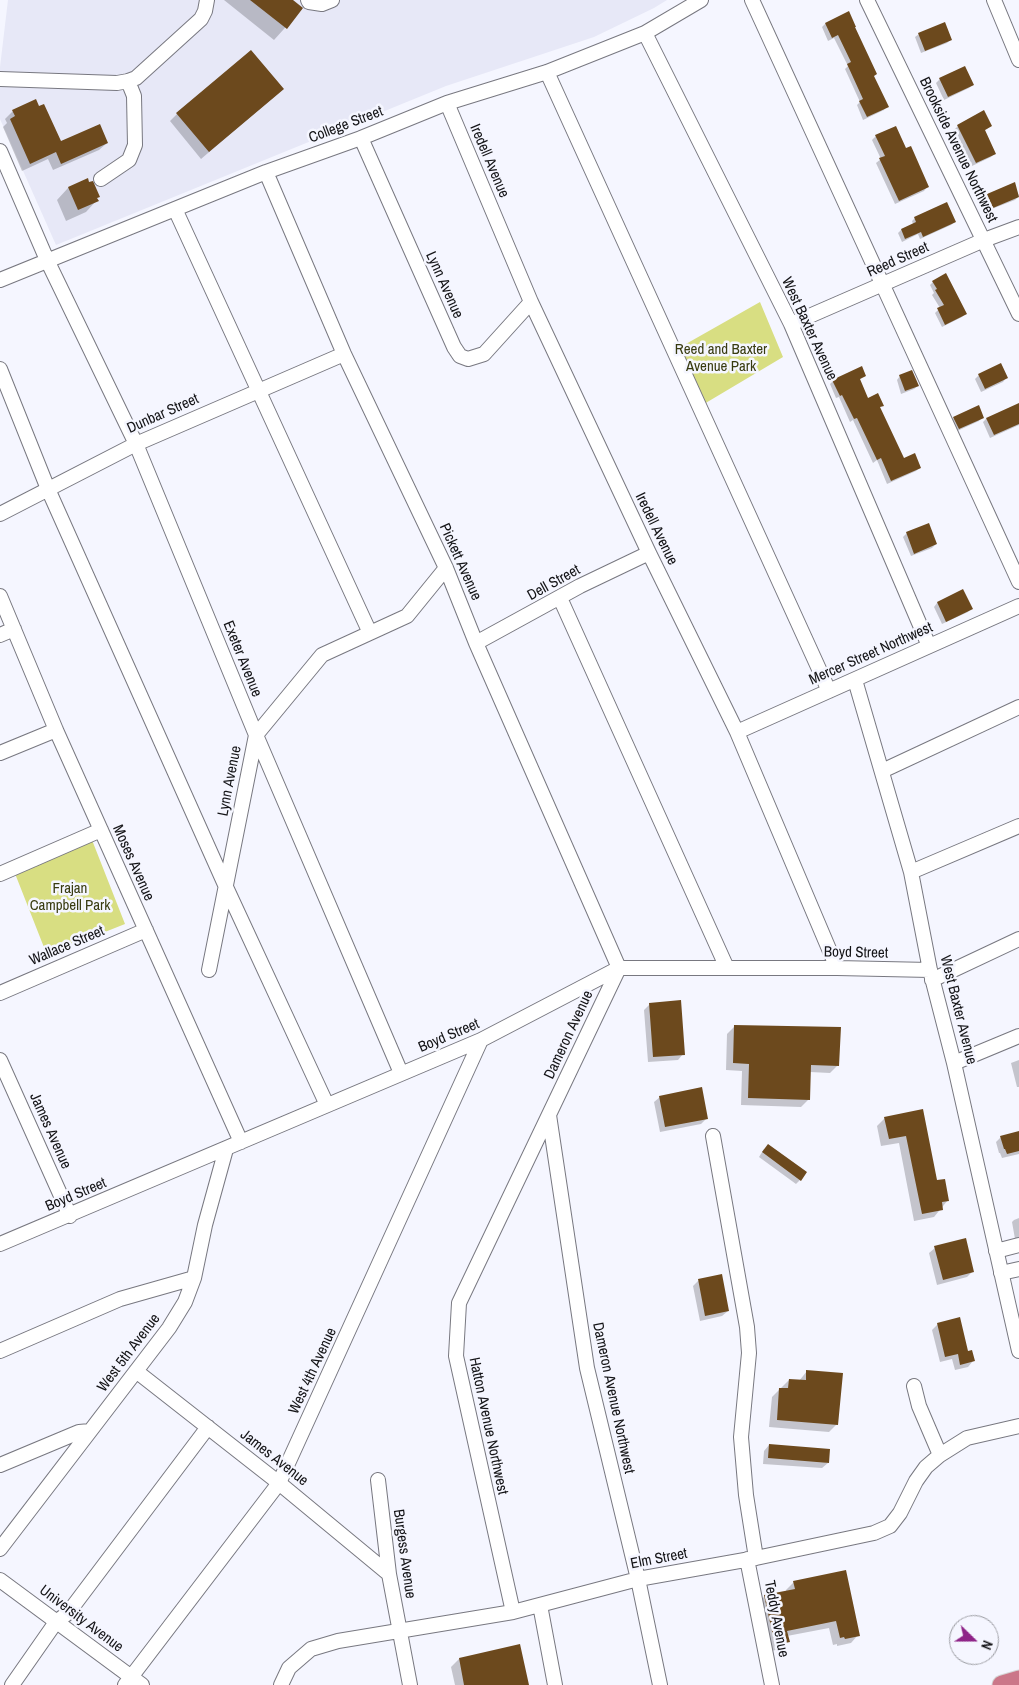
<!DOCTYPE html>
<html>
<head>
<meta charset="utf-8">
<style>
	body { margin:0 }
	#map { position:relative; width:1019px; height:1685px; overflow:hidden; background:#f5f6ff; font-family:"Archivo Narrow",sans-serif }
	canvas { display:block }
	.north { position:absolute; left:949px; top:1615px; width:50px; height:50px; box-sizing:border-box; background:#f5f6ff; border:1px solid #9b9ca2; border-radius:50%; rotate:112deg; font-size:14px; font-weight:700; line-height:20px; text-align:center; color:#141417 }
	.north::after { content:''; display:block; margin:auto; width:18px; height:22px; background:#8e2387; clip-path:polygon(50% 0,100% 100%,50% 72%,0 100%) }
</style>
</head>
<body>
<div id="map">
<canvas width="1019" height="1685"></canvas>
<div class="north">N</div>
</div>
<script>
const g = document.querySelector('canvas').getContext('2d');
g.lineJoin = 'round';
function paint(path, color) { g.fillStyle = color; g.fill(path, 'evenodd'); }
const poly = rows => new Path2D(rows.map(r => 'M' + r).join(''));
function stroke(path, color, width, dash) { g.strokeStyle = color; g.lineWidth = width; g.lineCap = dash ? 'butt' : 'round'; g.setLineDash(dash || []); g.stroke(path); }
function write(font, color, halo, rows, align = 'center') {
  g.font = font + ' "Archivo Narrow",sans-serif'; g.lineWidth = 5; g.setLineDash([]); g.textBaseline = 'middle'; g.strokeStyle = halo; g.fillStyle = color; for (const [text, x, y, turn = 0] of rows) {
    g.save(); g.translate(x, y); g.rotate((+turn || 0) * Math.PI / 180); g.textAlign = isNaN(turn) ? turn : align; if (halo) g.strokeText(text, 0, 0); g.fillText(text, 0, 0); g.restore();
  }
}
paint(poly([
	[8,0,667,0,654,8,594,37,446,86,56,245,0,119,0,67]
]), '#e7e8f7');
paint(poly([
	[760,302,783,357,704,404,677,349],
	[92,840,125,924,47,955,14,871]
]), '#d8de82');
paint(poly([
	[224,0,291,0,302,9,274,40],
	[825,24,854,28,873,77,887,106,884,110,863,120,857,105,860,102,845,69,848,66,834,38,828,41,822,27],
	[919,34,950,40,947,43,921,53,915,37],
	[940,79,973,85,969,88,944,100,936,83],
	[275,96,201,159,170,121,177,114],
	[13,111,60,143,107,143,99,150,53,170,48,159,22,171,3,127,7,123,5,119],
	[958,126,991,126,984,131,995,153,991,157,972,166,954,130],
	[876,136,905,149,927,187,924,191,895,204,876,163,881,159,872,140],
	[87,180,99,196,96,199,97,200,86,212,66,221,57,200,68,188],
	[1014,184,1019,196,1015,200,989,210,984,198,987,195],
	[915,218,955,222,951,225,920,239,918,234,902,242,898,233,901,230,913,224,912,221],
	[933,282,965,314,962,317,942,327,935,313,940,308,932,295,934,293,930,285],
	[865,375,859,380,868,399,882,405,879,408,903,460,920,468,916,471,887,484,877,460,873,463,853,420,850,422,839,397,836,398,830,384,833,381],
	[979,375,1006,378,1003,382,981,392,975,379],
	[900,376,918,386,914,389,901,394,897,380],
	[1019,407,1019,425,990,438,983,422,986,419],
	[982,417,979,421,955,432,950,421,954,418],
	[907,533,936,544,932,548,911,556,903,537],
	[963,591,971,608,968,612,942,624,934,607,937,603],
	[650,1004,683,1054,678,1060,648,1062,644,1010],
	[735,1026,838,1065,830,1073,810,1072,809,1099,801,1107,741,1105,742,1071,726,1070,727,1034],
	[1019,1060,1019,1087,1017,1087,1011,1063],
	[660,1097,707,1118,701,1124,660,1132,654,1102],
	[922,1111,936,1182,948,1200,934,1217,914,1221,899,1143,881,1146,877,1126,885,1118],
	[1019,1132,1019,1154,1002,1158,1000,1153,999,1153,996,1142,1001,1137],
	[764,1149,805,1172,800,1180,796,1184,759,1157],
	[1019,1218,1019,1240,1015,1239,1012,1222,1014,1220],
	[935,1248,973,1271,967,1277,937,1285,929,1253],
	[721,1276,728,1311,722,1316,700,1321,693,1286,698,1281],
	[938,1324,967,1353,973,1361,968,1367,955,1370,952,1359,940,1362,932,1330],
	[807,1371,837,1424,829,1432,769,1427,772,1397,789,1380,799,1381],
	[769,1445,828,1463,822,1468,763,1464,764,1451],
	[794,1582,858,1635,851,1643,837,1646,837,1644,833,1645,829,1628,787,1636,788,1641,780,1649,767,1652,757,1604,765,1596,786,1592,786,1590],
	[519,1646,527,1685,455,1685,451,1667,459,1659]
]), '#0003');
paint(poly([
	[250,0,293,0,303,8,287,29],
	[849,11,856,27,855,27,877,74,874,76,889,107,867,117,859,101,863,99,847,64,851,62,838,35,832,38,825,23],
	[945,22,952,40,925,51,918,33],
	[251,50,284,89,209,152,176,113],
	[965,66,974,85,948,97,939,78],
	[36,99,39,106,44,104,61,141,100,124,108,143,61,164,56,152,30,164,10,119,15,116,12,110],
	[984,110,992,126,985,130,996,154,976,163,957,125],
	[896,126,906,148,911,146,929,187,899,201,879,158,885,156,875,135],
	[88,178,89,182,93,181,100,197,97,198,99,201,78,210,68,187],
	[1015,182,1019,197,993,208,987,194],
	[947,202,956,222,923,237,921,232,905,239,901,229,916,222,914,217],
	[946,273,967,314,945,325,937,308,944,305,935,290,937,289,932,281],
	[1001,363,1008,378,985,389,978,374],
	[862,366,866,376,860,379,868,398,878,393,884,406,880,407,904,458,915,453,921,468,891,481,881,458,877,460,857,418,854,419,842,395,840,396,832,380],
	[912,370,919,386,905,391,899,375],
	[1019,403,1019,424,994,435,986,418],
	[979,405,984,418,959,429,953,417],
	[929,523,937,544,914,554,906,532],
	[963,589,973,609,946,622,937,602],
	[681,1000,685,1055,653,1057,649,1003],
	[734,1025,841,1027,839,1066,811,1065,810,1100,748,1098,749,1064,733,1063],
	[702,1087,708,1119,665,1127,659,1096],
	[923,1109,937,1180,945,1179,949,1201,942,1202,943,1210,922,1214,906,1136,889,1139,884,1117],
	[1019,1131,1019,1151,1007,1154,1005,1149,1004,1149,1000,1136],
	[768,1144,807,1172,801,1181,762,1152],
	[966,1238,974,1272,943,1280,934,1246],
	[722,1274,729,1311,705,1316,698,1279],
	[960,1317,968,1351,972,1350,975,1361,960,1365,958,1354,945,1357,937,1323],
	[806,1370,843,1373,838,1425,777,1420,779,1388,788,1388,789,1379,806,1380],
	[769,1444,830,1449,829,1463,768,1458],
	[846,1570,860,1636,845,1639,844,1637,840,1638,836,1621,787,1631,790,1642,775,1645,764,1595,795,1589,793,1581],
	[520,1644,529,1685,464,1685,459,1658]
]), '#6c491d');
const minor = poly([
	[308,0,309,2,322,4,332,0],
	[752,0,1019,582],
	[867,0,1019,314],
	[994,0,1019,60],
	[645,33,791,324,929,646],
	[547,72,829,691],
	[0,79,117,83,128,81,136,78,201,19,205,11,207,0],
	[447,103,531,302,649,553,737,732,837,968],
	[361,138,454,347,460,356,468,359,484,354,531,302],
	[0,151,47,260,136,444,256,735,401,1073],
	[266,172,344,354,446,568,476,643,619,968,459,1303,456,1356,513,1612],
	[101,179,129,160,135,145,134,96,128,81],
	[175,209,370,633],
	[0,280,266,172,361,138,447,103,547,72,645,33,701,0],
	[791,324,984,240,1019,227],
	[0,369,48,489,226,887,327,1105],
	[0,514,136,444,344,354],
	[0,596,56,730,241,1142],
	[560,598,727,968],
	[0,635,14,629],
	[476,643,580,586,649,553],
	[855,680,911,872,930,970,954,1063,1019,1351],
	[737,732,1019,606],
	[0,753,56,730],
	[882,771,1019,707],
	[911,872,1019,826],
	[0,874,101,830],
	[209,970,256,735,322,655,407,616,446,568],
	[932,980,1019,939],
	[0,993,146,930],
	[0,1060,70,1216],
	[954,1063,1019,1036],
	[549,1115,587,1368,638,1579,660,1685],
	[713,1136,747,1327,749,1353,741,1437,746,1495,756,1558],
	[0,1244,481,1040,619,968,837,968,930,970],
	[996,1251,1019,1245],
	[1001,1273,1019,1269],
	[0,1351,120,1299,194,1278],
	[136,1371,279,1483,389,1574],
	[914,1386,919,1406,940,1455],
	[0,1465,79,1432,90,1431],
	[378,1480,389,1574,410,1685],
	[0,1549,169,1328,185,1302,194,1278,205,1225,226,1149],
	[747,1559,772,1685],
	[0,1580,142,1685],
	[540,1605,555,1685],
	[12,1685,56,1622,68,1613,208,1427],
	[125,1685,279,1483,481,1040],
	[281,1685,289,1668,311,1649,338,1641,513,1612,638,1579,756,1558,874,1533,890,1526,900,1513,916,1481,926,1467,940,1455,967,1438,1019,1426]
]);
const highway = poly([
	[1002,1685,1019,1680]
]);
stroke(minor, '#787880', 16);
stroke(highway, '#d5d5d5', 21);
stroke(minor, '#fff', 14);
stroke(highway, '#cb7789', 19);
write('15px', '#141417', '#f5f6ff', [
	["College Street",346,125,-21],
	["Brookside Avenue Northwest",958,150,64],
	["Iredell Avenue",489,161,67],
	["Reed Street",898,260,-24],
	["Lynn Avenue",444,285,66],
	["West Baxter Avenue",809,329,65],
	["Dunbar Street",163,414,-24],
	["Iredell Avenue",656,529,64],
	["Pickett Avenue",460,562,66],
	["Dell Street",554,583,-29],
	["Mercer Street Northwest",871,654,-24],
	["Exeter Avenue",242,659,68],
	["Lynn Avenue",230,781,-79],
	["Moses Avenue",133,863,66],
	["Wallace Street",67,946,-23],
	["Boyd Street",856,953,1],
	["West Baxter Avenue",958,1010,76],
	["Dameron Avenue",569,1035,-65],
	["Boyd Street",449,1036,-23],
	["James Avenue",50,1131,66],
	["Boyd Street",76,1195,-23],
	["West 5th Avenue",129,1353,-53],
	["West 4th Avenue",313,1371,-65],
	["Dameron Avenue Northwest",613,1398,78],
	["Hatton Avenue Northwest",488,1426,78],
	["James Avenue",274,1458,38],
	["Burgess Avenue",404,1554,82],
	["Elm Street",659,1559,-11],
	["University Avenue",81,1619,37],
	["Teddy Avenue",776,1619,79]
]);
write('15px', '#383b10', '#f5f6ff', [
	["Reed and Baxter",721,350],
	["Avenue Park",721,367],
	["Frajan",70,889],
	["Campbell Park",70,906]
]);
</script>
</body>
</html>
